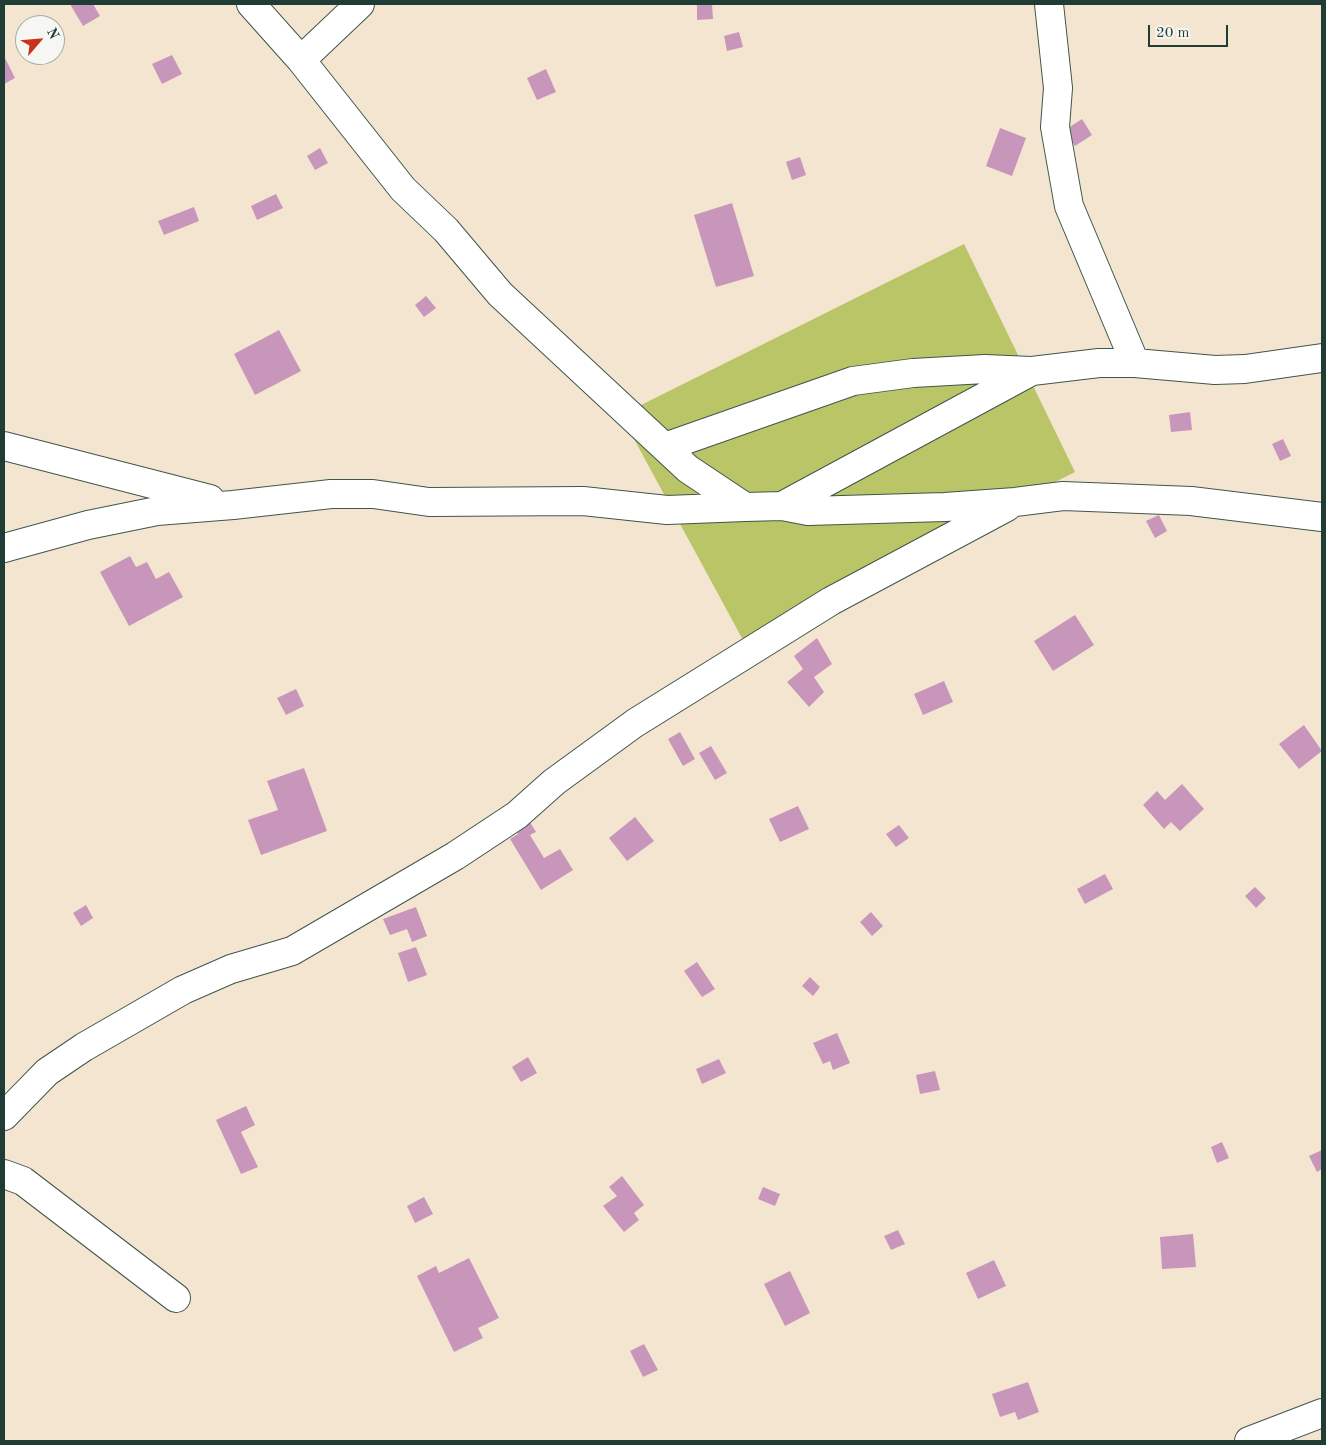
<!DOCTYPE html>
<html>
<head>
<meta charset="utf-8">
<style>
	body { margin:0 }
	#map { position:relative; width:1326px; height:1445px; overflow:hidden; background:#f4e5d0; font-family:"Old Standard TT",serif }
	canvas { display:block }
	.frame { position:absolute; inset:0; border:5px solid #1f3d34; pointer-events:none }
	.north { position:absolute; left:15px; top:15px; width:50px; height:50px; box-sizing:border-box; background:#f6f6f2; border:1px solid #a0aca6; border-radius:50%; rotate:63deg; font-size:14px; font-weight:700; line-height:20px; text-align:center; color:#1f3d34 }
	.north::after { content:''; display:block; margin:auto; width:18px; height:22px; background:#c8321e; clip-path:polygon(50% 0,100% 100%,50% 72%,0 100%) }
	.scale { position:absolute; left:1148px; top:25px; width:80px; height:22px; box-sizing:border-box; border:2px solid #1f3d34; border-top:0; padding-left:6px; font-size:15px; line-height:18px; white-space:nowrap; color:#1f3d34; -webkit-text-stroke:4px #f6f6f2; paint-order:stroke }
</style>
</head>
<body>
<div id="map">
<canvas width="1326" height="1445"></canvas>
<div class="frame"></div>
<div class="north">N</div>
<div class="scale">20 m</div>
</div>
<script>
const g = document.querySelector('canvas').getContext('2d');
g.lineJoin = 'round';
function paint(path, color) { g.fillStyle = color; g.fill(path, 'evenodd'); }
const poly = rows => new Path2D(rows.map(r => 'M' + r).join(''));
function stroke(path, color, width, dash) { g.strokeStyle = color; g.lineWidth = width; g.lineCap = dash ? 'butt' : 'round'; g.setLineDash(dash || []); g.stroke(path); }
paint(poly([
	[964,244,1075,472,743,640,621,415]
]), '#b9c567');
paint(poly([
	[70,4,93,4,100,16,83,26],
	[697,4,712,4,713,19,697,20],
	[739,32,743,47,727,51,724,36],
	[172,55,182,74,162,84,152,64],
	[4,56,15,78,4,84],
	[546,69,556,92,537,100,527,78],
	[1082,119,1092,135,1075,146,1065,130],
	[1000,128,1026,138,1012,176,986,166],
	[320,148,328,163,315,170,307,156],
	[800,157,806,175,792,180,786,162],
	[276,194,283,208,257,220,251,206],
	[732,203,754,276,716,287,694,215],
	[194,207,199,221,164,235,158,221],
	[426,296,436,308,424,317,415,305],
	[279,330,301,371,255,395,234,354],
	[1190,412,1192,430,1171,432,1169,415],
	[1283,439,1291,456,1280,461,1272,444],
	[1159,515,1167,531,1155,538,1146,521],
	[130,556,136,567,147,562,156,579,169,572,183,597,129,626,100,572],
	[1075,615,1094,645,1053,671,1034,641],
	[817,638,832,664,814,677,824,692,809,707,787,682,803,669,794,656],
	[944,681,953,702,923,715,914,694],
	[296,689,304,706,286,715,277,698],
	[1304,725,1322,751,1299,769,1279,744],
	[680,732,695,759,683,766,668,739],
	[711,746,727,773,715,780,699,753],
	[304,768,327,831,261,855,248,820,278,810,267,781],
	[1182,784,1204,809,1180,831,1171,822,1164,829,1143,805,1157,791,1165,800],
	[798,806,809,829,780,842,769,819],
	[635,817,654,841,627,861,609,838],
	[528,819,536,832,530,835,544,858,560,849,573,870,541,890,510,839,518,834,514,827],
	[899,825,909,838,896,847,886,834],
	[1105,874,1113,889,1085,904,1077,889],
	[1255,887,1266,898,1256,908,1245,896],
	[86,905,93,918,81,926,73,913],
	[416,907,427,936,412,942,407,929,390,935,383,919],
	[871,912,883,926,872,936,860,922],
	[416,947,427,975,408,982,398,953],
	[697,962,715,989,702,997,684,971],
	[810,977,820,987,813,996,802,986],
	[837,1033,850,1063,833,1070,830,1061,823,1064,813,1043],
	[528,1057,537,1073,521,1082,512,1067],
	[719,1059,726,1073,702,1084,696,1069],
	[935,1071,940,1090,920,1094,916,1075],
	[246,1106,255,1125,241,1132,258,1167,241,1174,216,1120],
	[1222,1142,1229,1158,1217,1163,1211,1147],
	[1322,1150,1322,1169,1317,1172,1309,1156],
	[622,1176,644,1205,634,1213,639,1220,624,1232,603,1206,617,1196,609,1187],
	[763,1187,780,1194,775,1206,758,1199],
	[424,1197,433,1214,415,1223,407,1206],
	[898,1230,905,1244,891,1250,884,1236],
	[1193,1234,1196,1267,1162,1269,1160,1237],
	[469,1258,499,1318,478,1328,483,1338,454,1352,417,1276,436,1266,439,1273],
	[994,1260,1006,1286,978,1299,966,1273],
	[790,1271,810,1313,785,1326,764,1284],
	[644,1344,658,1370,643,1377,630,1351],
	[1028,1382,1039,1412,1018,1420,1015,1412,1000,1417,992,1394]
]), '#c996bb');
const minor = poly([
	[251,4,301,60,403,189,446,230,500,294,688,469,745,507,782,506,808,511,945,507,1015,502,1063,496,1191,501,1322,517],
	[1049,4,1058,88,1055,127,1069,206,1135,363],
	[301,60,360,4],
	[4,446,210,499],
	[665,447,853,381,913,373,985,369,1031,371],
	[782,506,1032,371,1099,363,1135,363,1215,370,1245,369,1322,358],
	[4,548,88,525,157,511,233,505,331,494,373,494,429,502,583,501,667,510,745,507],
	[4,1116,47,1072,84,1047,183,990,231,969,292,951,455,856,517,815,554,782,635,723,831,601,1007,507],
	[4,1174,23,1181,176,1298],
	[1249,1441,1322,1413]
]);
stroke(minor, '#3f564b', 30);
stroke(minor, '#fff', 28);
</script>
</body>
</html>
